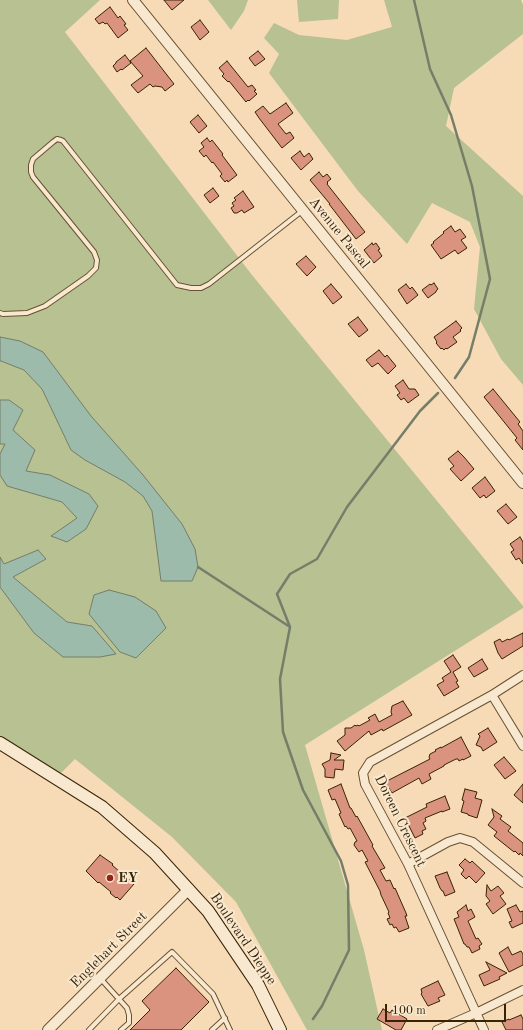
<!DOCTYPE html>
<html>
<head>
<meta charset="utf-8">
<style>
	body { margin:0 }
	#map { position:relative; width:523px; height:1030px; overflow:hidden; background:#f6dbb6; font-family:"Old Standard TT",serif }
	canvas { display:block }
	.scale { position:absolute; left:385px; top:1004px; width:121px; height:18px; box-sizing:border-box; border:2px solid #382305; border-top:0; padding-left:5px; font-size:12px; line-height:14px; white-space:nowrap; color:#382305; -webkit-text-stroke:3px #f9e8d0; paint-order:stroke }
</style>
</head>
<body>
<div id="map">
<canvas width="523" height="1030"></canvas>
<div class="scale">100 m</div>
</div>
<script>
const g = document.querySelector('canvas').getContext('2d');
g.lineJoin = 'round';
function paint(path, color) { g.fillStyle = color; g.fill(path, 'evenodd'); }
const poly = rows => new Path2D(rows.map(r => 'M' + r).join(''));
function stroke(path, color, width, dash) { g.strokeStyle = color; g.lineWidth = width; g.lineCap = dash ? 'butt' : 'round'; g.setLineDash(dash || []); g.stroke(path); }
function write(font, color, halo, rows, align = 'center') {
  g.font = font + ' "Old Standard TT",serif'; g.lineWidth = 4; g.setLineDash([]); g.textBaseline = 'middle'; g.strokeStyle = halo; g.fillStyle = color; for (const [text, x, y, turn = 0] of rows) {
    g.save(); g.translate(x, y); g.rotate((+turn || 0) * Math.PI / 180); g.textAlign = isNaN(turn) ? turn : align; if (halo) g.strokeText(text, 0, 0); g.fillText(text, 0, 0); g.restore();
  }
}
paint(poly([
	[0,0,100,0,65,32,252,275,523,606,523,608,305,745,364,950,382,1030,307,1030,236,902,172,837,75,759,56,778,0,744],
	[208,0,248,0,244,11,231,30],
	[297,0,339,0,338,19,299,22],
	[384,0,521,0,523,5,523,34,454,88,446,126,523,196,523,385,501,359,474,309,480,247,470,222,432,203,407,244,358,191,269,73,279,54,264,38,274,23,299,35,347,40,392,27]
]), '#b7c192');
const water = poly([
	[0,337,20,341,43,352,91,416,143,475,182,524,195,549,198,567,192,581,161,581,152,511,143,496,125,482,85,460,71,450,42,389,24,370,1,361,0,361,0,337],
	[0,400,9,400,23,410,13,430,35,450,26,471,50,475,89,494,98,506,86,529,67,542,51,536,77,518,62,502,7,486,0,475,0,454,5,444,0,444,0,400],
	[38,550,46,559,13,577,67,622,92,626,116,654,100,657,63,657,34,633,0,587,0,557,4,564,38,550],
	[109,590,135,597,156,611,166,628,136,658,120,652,89,614,94,595,109,590]
]);
paint(water, '#9dbbab');
stroke(water, '#757e69', 1);
stroke(poly([
	[414,0,430,69,451,115,472,186,490,279,469,357,455,378],
	[198,567,290,627],
	[313,1019,322,1006,349,950,348,885,341,861,303,790,283,732,280,679,290,627,277,594,290,574,317,559,347,507,420,411,438,393]
]), '#757e69', 2.5);
const building = poly([
	[164,0,184,0,172,10,164,0],
	[110,7,118,18,120,16,126,24,124,25,128,30,118,38,107,23,105,24,103,22,99,24,95,19,110,7],
	[200,20,209,32,200,40,191,27,200,20],
	[146,48,174,84,165,91,162,87,155,86,153,87,150,84,138,93,131,85,143,76,130,61,146,48],
	[258,51,265,59,255,66,249,58,258,51],
	[125,55,131,63,122,70,121,69,117,72,113,66,116,63,116,62,125,55],
	[227,61,248,87,252,85,256,90,254,91,257,94,249,101,248,100,246,102,229,81,228,82,222,76,224,74,219,68,227,61],
	[286,103,293,113,278,124,286,134,290,132,294,138,282,148,259,118,255,112,263,106,270,114,286,103],
	[198,115,207,126,199,133,190,122,198,115],
	[207,138,210,142,212,140,223,154,222,155,237,175,228,182,227,180,225,182,220,176,222,174,213,162,212,163,206,155,204,157,199,151,204,147,201,143,207,138],
	[300,151,304,157,309,153,313,159,301,170,291,158,300,151],
	[319,172,323,177,327,174,331,179,327,182,328,183,327,184,365,232,356,239,329,204,330,204,310,180,319,172],
	[213,188,219,196,210,203,204,195,213,188],
	[243,191,254,207,244,213,242,210,237,213,234,213,231,208,234,206,232,203,236,200,234,198,243,191],
	[451,226,455,232,460,229,466,237,461,240,467,248,458,254,455,250,441,259,431,245,434,243,433,242,444,233,443,232,451,226],
	[372,243,373,245,376,243,380,249,378,250,382,256,374,263,364,250,372,243],
	[306,256,316,267,307,276,296,264,306,256],
	[434,283,438,289,436,291,436,292,428,298,422,290,430,284,431,285,434,283],
	[331,284,342,297,333,304,323,291,331,284],
	[406,284,410,289,412,287,418,295,407,304,398,290,406,284],
	[358,317,368,330,359,337,348,324,358,317],
	[456,321,462,328,460,330,461,331,453,337,457,342,447,349,446,348,444,350,442,348,441,349,436,343,437,342,434,337,456,321],
	[379,350,385,357,387,355,396,366,388,374,378,363,372,367,366,360,379,350],
	[403,380,409,389,415,389,419,395,408,403,404,398,401,400,397,395,400,393,395,386,403,380],
	[493,389,520,422,518,424,523,431,523,450,515,440,517,438,484,397,493,389],
	[458,451,464,457,474,469,461,481,450,469,454,466,448,459,458,451],
	[485,477,495,491,486,498,484,495,480,498,472,488,485,477],
	[506,504,517,517,508,524,497,511,506,504],
	[520,537,523,542,523,564,519,558,516,560,511,552,514,550,510,544,520,537],
	[523,633,523,646,502,659,498,653,494,642,500,639,502,642,508,639,509,640,523,633],
	[453,655,461,667,453,672,458,681,456,682,459,687,444,696,437,685,444,681,442,678,451,672,444,661,453,655],
	[482,659,488,669,474,677,468,668,482,659],
	[403,701,412,715,383,731,382,729,371,735,369,731,345,751,337,741,345,735,345,728,351,728,355,725,356,726,358,725,359,726,370,720,368,718,375,714,379,722,392,715,391,712,392,706,403,701],
	[488,728,497,742,483,751,481,747,476,745,480,736,478,734,488,728],
	[461,737,471,756,463,760,463,759,459,761,458,759,456,759,444,765,444,766,429,774,431,779,422,784,419,778,392,793,385,782,430,759,429,757,430,754,436,751,435,750,441,747,441,748,461,737],
	[331,753,341,755,334,760,344,760,343,770,335,769,334,778,325,777,325,769,322,764,330,760,331,753],
	[504,757,516,771,505,779,494,765,504,757],
	[341,784,350,808,351,808,356,817,357,816,373,845,372,846,385,868,380,870,386,881,390,880,394,889,395,888,406,913,407,916,405,916,409,928,399,932,396,927,394,928,392,924,390,925,387,919,390,918,388,913,389,912,381,895,380,891,365,862,368,861,362,850,359,852,354,845,355,842,357,841,350,828,348,829,346,826,345,827,339,814,341,813,335,799,332,800,328,790,341,784],
	[523,784,523,803,514,795,523,784],
	[465,789,477,792,475,798,482,800,477,818,468,815,468,814,461,812,464,801,462,800,465,789],
	[445,796,450,809,442,812,442,811,425,818,426,821,423,823,426,829,422,831,423,834,415,838,405,818,427,807,426,804,445,796],
	[492,809,502,816,500,819,511,827,508,831,523,843,523,856,520,853,519,855,515,851,514,852,494,836,497,832,488,825,494,817,492,809],
	[100,855,113,864,112,865,134,884,120,900,117,897,116,898,110,893,111,892,99,882,98,883,86,871,100,855],
	[465,859,470,863,472,861,485,873,476,883,469,876,466,879,461,874,464,870,459,865,465,859],
	[447,872,455,892,445,896,443,891,442,891,440,888,435,876,447,872],
	[487,885,491,891,498,886,504,893,500,896,506,904,493,914,486,904,490,901,486,896,487,885],
	[466,905,468,911,471,909,475,917,468,921,476,939,478,938,482,944,479,946,480,949,472,953,469,947,467,947,465,944,464,944,454,919,459,917,457,912,466,905],
	[516,905,520,912,523,911,523,923,512,928,509,922,512,921,507,909,516,905],
	[508,947,512,955,521,951,523,954,523,965,509,972,499,953,508,947],
	[486,962,507,973,499,977,500,979,484,986,479,975,490,970,486,962],
	[176,968,209,1002,181,1030,130,1030,150,1010,142,1001,176,968],
	[438,981,445,995,438,998,440,1001,428,1006,421,994,422,993,421,989,438,981],
	[383,1009,390,1013,392,1010,407,1019,401,1030,396,1030,377,1019,383,1009],
	[521,1015,523,1019,523,1030,506,1030,502,1022,509,1019,509,1020,521,1015]
]);
paint(building, '#d9937f');
stroke(building, '#382305', 1);
const service = poly([
	[0,313,3,314,27,313,45,306,88,276,96,268,97,260,94,252,33,177,31,172,31,165,33,159,53,142,57,139,61,140,63,141,177,285,191,288,201,288,209,284,302,211],
	[100,978,127,1008,129,1015,129,1023,121,1030],
	[89,1030,119,999,172,952,213,994,230,1030],
	[212,1030,225,1018]
]);
const minor = poly([
	[492,695,523,746],
	[408,864,448,842,460,838,473,842,523,883],
	[437,1030,476,1013,523,990],
	[484,1030,408,864,365,784,363,773,370,762,492,695,523,675]
]);
const tertiary = poly([
	[133,0,523,483],
	[48,1030,189,889]
]);
const secondary = poly([
	[0,743,102,807,155,853,208,911,258,985,280,1030]
]);
stroke(service, '#685131', 6);
stroke(minor, '#685131', 10);
stroke(tertiary, '#685131', 12);
stroke(secondary, '#382305', 14);
stroke(service, '#f9e8d0', 4);
stroke(minor, '#f9e8d0', 8);
stroke(tertiary, '#f9e8d0', 10);
stroke(secondary, '#f9e8d0', 12);
for (const [x, y, r, color] of [
	[110,878,4,"#8f2418"]
]) { const dot = new Path2D(); dot.arc(x, y, r, 0, 2 * Math.PI); g.fillStyle = color; g.fill(dot); stroke(dot, '#f9e8d0', 1.5); }
write('14px', '#382305', '#f9e8d0', [
	["Avenue Pascal",339,233,51],
	["Doreen Crescent",400,821,64],
	["Boulevard Dieppe",243,939,56],
	["Englehart Street",109,950,-45]
]);
write('bold 14px', '#382305', '#f9e8d0', [
	["EY",118,878]
], 'left');
</script>
</body>
</html>
